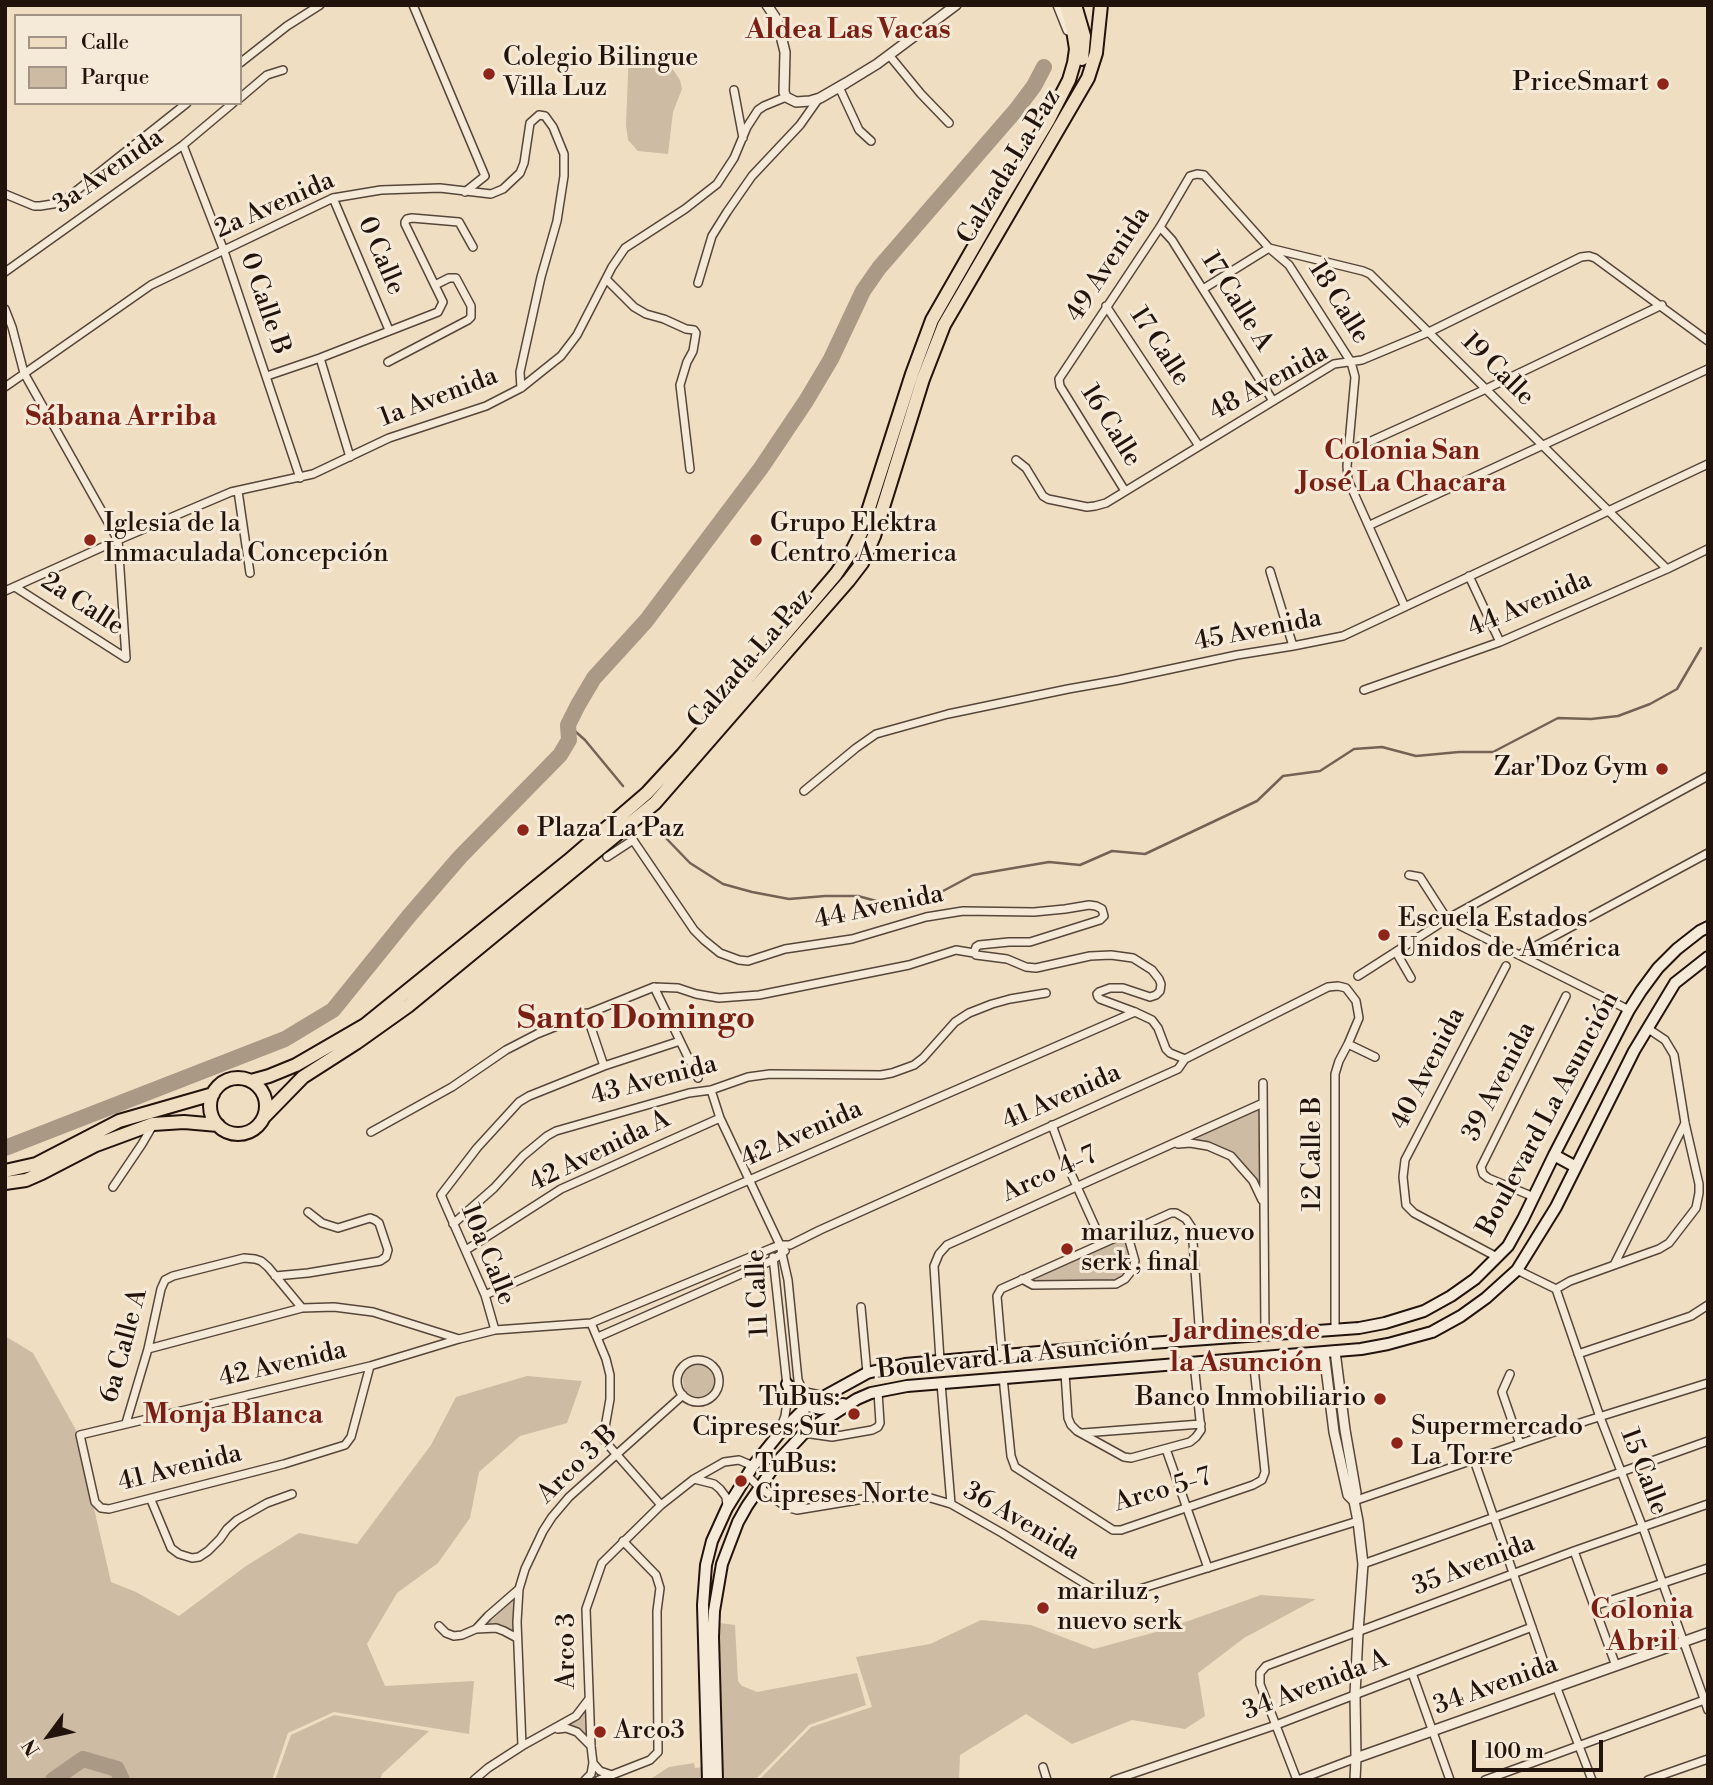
<!DOCTYPE html>
<html>
<head>
<meta charset="utf-8">
<style>
	body { margin:0 }
	#map { position:relative; width:1713px; height:1785px; overflow:hidden; background:#f0dec3; font-family:"Libre Bodoni",serif }
	canvas { display:block }
	.frame { position:absolute; inset:0; border:7px solid #22130c; pointer-events:none }
	.legend { position:absolute; left:14px; top:14px; width:228px; height:91px; box-sizing:border-box; background:#f5ead8; border:2px solid #a19486; margin:0; padding:9px 12px; list-style:none; font-size:21px; color:#22130c }
	.legend li { display:flex; align-items:center; gap:14px; height:35px }
	.legend b { width:35px; border:2px solid #a19486 }
	.north { position:absolute; left:14px; top:1701px; width:70px; height:70px; -webkit-text-stroke:5px #f5ead8; paint-order:stroke; rotate:237deg; font-size:19px; font-weight:700; line-height:28px; text-align:center; color:#22130c }
	.north::after { content:''; display:block; margin:auto; width:24px; height:32px; background:#22130c; clip-path:polygon(50% 0,100% 100%,50% 72%,0 100%) }
	.scale { position:absolute; left:1472px; top:1740px; width:131px; height:32px; box-sizing:border-box; border:4px solid #22130c; border-top:0; padding-left:9px; font-size:21px; line-height:24px; white-space:nowrap; color:#22130c; -webkit-text-stroke:5px #f5ead8; paint-order:stroke }
</style>
</head>
<body>
<div id="map">
<canvas width="1713" height="1785"></canvas>
<div class="frame"></div>
<ul class="legend">
<li><b style="height:9px;background:#f0dec3"></b>Calle</li>
<li><b style="height:19px;background:#cdbba4"></b>Parque</li>
</ul>
<div class="north">N</div>
<div class="scale">100 m</div>
</div>
<script>
const g = document.querySelector('canvas').getContext('2d');
g.lineJoin = 'round';
function paint(path, color) { g.fillStyle = color; g.fill(path, 'evenodd'); }
const poly = rows => new Path2D(rows.map(r => 'M' + r).join(''));
function stroke(path, color, width, dash) { g.strokeStyle = color; g.lineWidth = width; g.lineCap = dash ? 'butt' : 'round'; g.setLineDash(dash || []); g.stroke(path); }
function write(font, color, halo, rows, align = 'center') {
  g.font = font + ' "Libre Bodoni",serif'; g.lineWidth = 6; g.setLineDash([]); g.textBaseline = 'middle'; g.strokeStyle = halo; g.fillStyle = color; for (const [text, x, y, turn = 0] of rows) {
    g.save(); g.translate(x, y); g.rotate((+turn || 0) * Math.PI / 180); g.textAlign = isNaN(turn) ? turn : align; if (halo) g.strokeText(text, 0, 0); g.fillText(text, 0, 0); g.restore();
  }
}
paint(poly([
	[629,49,657,54,674,71,680,80,682,89,673,112,668,154,638,151,628,140,626,125],
	[1260,1108,1260,1191,1255,1178,1234,1154,1211,1143,1187,1139],
	[1125,1235,1132,1261,1131,1269,1123,1277,1115,1281,1033,1282,1028,1279],
	[5,1336,33,1353,76,1430,111,1582,136,1592,179,1616,246,1566,299,1533,357,1544,431,1445,456,1397,527,1376,582,1381,567,1423,520,1436,479,1472,470,1518,438,1563,397,1593,367,1644,385,1686,474,1681,469,1734,334,1712,288,1733,272,1780,5,1780],
	[697,1363,708,1367,714,1377,715,1385,708,1397,695,1399,685,1393,682,1376,685,1371,691,1365],
	[1261,1595,1316,1599,1244,1638,1198,1673,1205,1716,1185,1729,1132,1720,1072,1744,1026,1714,960,1755,959,1780,759,1780,811,1727,872,1707,856,1657,930,1644,981,1620,1031,1625,1094,1649,1163,1630],
	[516,1598,515,1632,501,1626,484,1627],
	[719,1623,735,1625,738,1681,742,1686,757,1692,857,1673,866,1705,809,1725,755,1780,649,1780,669,1767,694,1763,695,1768,704,1767,706,1777,722,1775,718,1651],
	[588,1704,589,1741,563,1727],
	[334,1715,429,1731,382,1774,380,1780,275,1780,291,1735]
]), '#cdbba4');
stroke(poly([
	[568,725,585,740,623,786],
	[662,834,690,863,723,884,752,892,789,899,825,896,858,896,880,902,905,899,943,891,973,875,1049,862,1080,865,1112,851,1145,854,1257,801,1283,776,1320,771,1354,749,1382,747,1416,756,1459,752,1493,752,1558,718,1591,719,1618,716,1650,704,1677,689,1701,648]
]), '#746355', 2.5);
stroke(poly([
	[5,1148,285,1039,333,1010,409,916,460,857,560,755,569,740,568,725,578,705,594,678,646,621,761,468,806,401,831,359,863,291,879,268,1016,110,1034,86,1044,67],
	[53,1780,83,1759,117,1769,122,1780]
]), '#aa9985', 16);
const minor = poly([
	[413,5,485,176,465,192],
	[889,55,921,94,949,123],
	[240,63,287,26,320,5],
	[839,87,859,130,871,141],
	[734,90,743,138],
	[240,98,267,75,283,70],
	[183,145,224,251,300,478],
	[5,194,34,206,40,206,59,203,66,199,187,103],
	[333,198,389,330],
	[1160,227,1172,240,1273,401],
	[5,272,183,145,233,103],
	[606,279,634,307,646,314,664,319,686,329,694,330,696,333,693,351,687,362,680,385,690,469],
	[698,283,712,236,727,212,752,176,800,125,819,98],
	[1203,289,1269,248,1363,271,1370,274,1667,569],
	[1106,306,1199,446],
	[5,309,12,327,24,373,118,540,126,658],
	[320,358,350,457],
	[388,362,468,320,471,317,471,306,456,278,449,278,435,285],
	[267,376,320,358,438,312,443,302,405,224,405,222,407,219,412,218,459,222,473,247],
	[5,387,151,285,333,198,381,190,440,188,491,194,503,189,520,173,524,163,530,123,539,115,545,116,553,127,564,154,564,176,557,221,541,277,520,372,521,388],
	[1349,451,1486,389,1662,305],
	[1016,460,1026,468,1043,496,1048,499,1087,507,1095,506,1106,503,1334,364,1362,360,1429,332,1581,257,1589,256,1595,258,1708,341],
	[238,491,250,573],
	[1125,491,1060,386,1059,379,1160,227,1190,176,1197,174,1204,175,1269,248,1289,265,1351,362,1355,377,1347,466,1348,480,1405,607],
	[1370,525,1708,369],
	[1270,571,1293,646],
	[1469,576,1500,642],
	[15,587,126,658],
	[5,591,118,540,231,492,313,474,389,438,486,406,521,388,561,356,577,335,612,267,625,248,685,209,717,184,734,158,747,127,758,110,764,106,786,97],
	[1364,690,1500,642,1667,569,1708,549],
	[804,791,856,748,876,734,948,714,1068,689,1119,680,1237,655,1293,646,1343,636,1708,464],
	[628,826,633,840,694,930,704,940,720,953,739,960,748,961,785,949,852,939,926,917,963,911,1034,912,1065,909,1089,905,1096,906,1102,909,1104,916,1100,920,1030,942,1009,942,979,945,976,947,974,953],
	[607,857,633,840],
	[1409,875,1420,877,1447,919,1629,1010],
	[1396,952,1411,978],
	[1519,955,1708,853],
	[1358,976,1447,919,1708,776],
	[654,987,698,1078],
	[586,1013,604,1066],
	[1348,1044,1375,1057],
	[1263,1083,1265,1335],
	[711,1090,720,1118,780,1245,788,1280,798,1380,801,1387,806,1392,824,1396],
	[1052,1125,1064,1158,1102,1242],
	[371,1132,452,1087,506,1050,537,1034,654,987,678,988,696,994,719,998,759,995,909,965,956,950,974,953,976,955,1007,959,1026,967,1036,968,1090,956,1111,955,1133,958,1152,970,1159,979,1161,984,1160,991,1156,995,1150,997,1123,988,1110,988,1099,992,1097,994,1098,997,1100,999,1135,1012,1152,1020,1158,1028,1166,1049,1170,1053,1185,1059],
	[1178,1144,1190,1143,1208,1146,1231,1156,1253,1181,1262,1200],
	[113,1187,142,1144,153,1125],
	[1534,1197,1488,1178,1483,1174,1481,1167,1566,996],
	[453,1224,494,1188,523,1156,547,1136,556,1131,689,1093,711,1090,748,1077,770,1074,881,1075,892,1073,914,1065,923,1058,955,1022,969,1013,992,1004,1010,999,1046,993],
	[466,1250,561,1189,720,1118],
	[773,1257,788,1395,785,1416,779,1432],
	[1497,1257,1414,1213,1406,1205,1403,1177,1405,1160,1506,966],
	[1614,1265,1685,1123],
	[1517,1270,1556,1289,1600,1417,1643,1528,1708,1710],
	[275,1276,308,1273,380,1261,386,1257,388,1250,379,1223,375,1220,370,1218,338,1228,322,1223,308,1212],
	[1022,1279,1033,1285,1116,1284,1125,1279,1133,1269,1135,1261,1127,1233],
	[1556,1289,1570,1281,1659,1249,1669,1243,1696,1208,1699,1193,1699,1184,1685,1123,1674,1055,1665,1040,1647,1028],
	[485,1295,1135,1012],
	[861,1307,867,1373],
	[591,1323,606,1359,610,1375,610,1399,603,1439,661,1505],
	[495,1330,485,1295,441,1195,477,1148,519,1102,529,1096,604,1066,680,1041],
	[598,1337,773,1260,785,1251],
	[148,1349,302,1308,334,1307,373,1312,459,1339],
	[1578,1354,1691,1316,1708,1305],
	[1002,1355,997,1296,1001,1289,1171,1213,1176,1213,1186,1219,1192,1228,1200,1339],
	'677 1381a21 21 0 1 1 42 0a21 21 0 1 1-42 0Z',
	[940,1360,934,1266,939,1254,947,1245,1263,1103],
	[370,1366,351,1437,345,1445,284,1464,109,1509,101,1508,95,1502,80,1435,370,1366,459,1339,495,1330,591,1323,772,1248,780,1245,790,1245,820,1230,1178,1069,1185,1059,1328,987,1338,986,1346,988,1356,1001,1359,1018,1348,1044,1339,1061,1335,1074,1335,1330],
	[1065,1373,1068,1418,1071,1425,1077,1431,1124,1457,1131,1458,1190,1442,1196,1437,1201,1430,1194,1363],
	[1510,1374,1502,1392,1520,1444],
	[1003,1377,1011,1456,1015,1467,1113,1530,1121,1530,1253,1485,1262,1480,1265,1472,1253,1358],
	[941,1383,951,1504],
	[126,1423,148,1349,161,1289,165,1280,173,1276,244,1258,255,1259,261,1261,268,1267,302,1308],
	[804,1433,832,1437,872,1430,878,1427,880,1423,878,1392],
	[1083,1433,1201,1424],
	[1166,1449,1208,1568],
	[1474,1460,1547,1671],
	[747,1475,759,1487,786,1507,797,1510,882,1496,917,1494,951,1504,1002,1533,1092,1588,1109,1594,1127,1593,1358,1521],
	[694,1479,714,1484,720,1489,726,1497,727,1506],
	[151,1500,171,1548,179,1554,192,1558,199,1557,208,1551,220,1539,227,1529,237,1520,267,1503,292,1494],
	[1354,1501,1586,1421,1708,1383],
	[781,1503,791,1503,803,1508],
	[1574,1551,1616,1666],
	[1363,1564,1708,1441],
	[1594,1606,1708,1568],
	[439,1626,446,1633,454,1636,462,1635,476,1629,488,1616,519,1589],
	[476,1629,496,1628,504,1631,517,1638],
	[1412,1673,1450,1780],
	[1556,1686,1592,1780],
	[558,1729,566,1728,577,1732,591,1746],
	[522,1746,517,1622,519,1589,525,1569,543,1531,552,1517,569,1497,683,1395],
	[593,1763,600,1771,612,1775],
	[1043,1767,1047,1780],
	[474,1780,488,1768,522,1746,576,1716,589,1699],
	[585,1780,591,1774,593,1763,591,1746,586,1609,602,1563,661,1505,694,1479,724,1462,739,1460,753,1466],
	[599,1780,650,1760,658,1752,657,1611,660,1588,656,1575,623,1541],
	[1114,1780,1276,1725,1532,1627],
	[1297,1780,1260,1684,1260,1673,1266,1666,1574,1551,1708,1504],
	[1298,1780,1356,1758],
	[1485,1780,1707,1699],
	[1648,1780,1708,1759]
]);
const tertiary = poly([
	[767,5,777,20,785,52,784,92,786,97,796,102,810,101,820,98,846,83,877,64,956,5],
	[1058,5,1068,30],
	[1335,1351,1345,1430,1356,1493,1354,1501,1358,1521,1363,1564,1358,1632,1355,1695,1356,1758,1355,1780],
	[1324,1352,1334,1432,1348,1495,1354,1501],
	[1356,1758,1708,1633]
]);
const secondary = poly([
	[1554,1155,1576,1167],
	[787,1384,798,1400,807,1406,820,1409,843,1404],
	[708,1780,703,1605,706,1565,712,1541,727,1508,753,1466,778,1435,807,1406,867,1373,905,1364,1095,1347,1359,1328,1385,1323,1424,1311,1451,1296,1475,1279,1508,1246,1523,1219,1554,1155,1629,1010,1641,991,1658,968,1677,949,1700,931,1708,927],
	[717,1780,713,1637,714,1611,722,1564,738,1522,747,1506,778,1461,804,1433,857,1399,871,1393,907,1386,1361,1349,1388,1344,1432,1332,1461,1316,1486,1298,1517,1270,1556,1207,1634,1051,1675,983,1708,957]
]);
const primary = poly([
	[1075,5,1084,36,1082,59],
	'210 1106a28 28 0 1 1 56 0a28 28 0 1 1-56 0Z',
	[251,1081,269,1076,296,1065,365,1025,568,861,647,793,683,754,836,574,853,549,861,533,912,374,932,320,999,203,1048,121,1069,80,1074,63,1076,49,1073,30,1066,5],
	[264,1117,303,1077,356,1043,408,1006,655,803,849,580,862,563,874,536,923,379,944,325,1088,78,1096,53,1101,5],
	[5,1171,36,1164,119,1121,213,1094],
	[5,1183,26,1180,42,1173,96,1145,153,1124,184,1122,218,1125]
]);
stroke(minor, '#56463a', 10);
stroke(tertiary, '#56463a', 12);
stroke(secondary, '#22130c', 14);
stroke(primary, '#22130c', 16);
stroke(minor, '#f5ead8', 7);
stroke(tertiary, '#f5ead8', 9);
stroke(secondary, '#f5ead8', 10);
stroke(primary, '#f0dec3', 12);
for (const [x, y, r, color] of [
	[489,74,7,"#8f2418"],
	[1663,84,7,"#8f2418"],
	[90,540,7,"#8f2418"],
	[756,540,7,"#8f2418"],
	[1662,769,7,"#8f2418"],
	[523,830,7,"#8f2418"],
	[1384,935,7,"#8f2418"],
	[1067,1249,7,"#8f2418"],
	[1380,1399,7,"#8f2418"],
	[854,1414,7,"#8f2418"],
	[1397,1443,7,"#8f2418"],
	[741,1481,7,"#8f2418"],
	[1043,1608,7,"#8f2418"],
	[600,1732,7,"#8f2418"]
]) { const dot = new Path2D(); dot.arc(x, y, r, 0, 2 * Math.PI); g.fillStyle = color; g.fill(dot); stroke(dot, '#f5ead8', 2.5); }
write('26px', '#22130c', '#f5ead8', [
	["Colegio Bilingue",503,59],
	["Villa Luz",503,89],
	["PriceSmart",1649,84,"right"],
	["Iglesia de la",104,525],
	["Inmaculada Concepción",104,555],
	["Grupo Elektra",770,525],
	["Centro America",770,555],
	["Zar'Doz Gym",1648,769,"right"],
	["Plaza La Paz",537,830],
	["Escuela Estados",1398,920],
	["Unidos de América",1398,950],
	["mariluz, nuevo",1081,1234],
	["serk , final",1081,1264],
	["TuBus:",840,1399,"right"],
	["Cipreses Sur",840,1429,"right"],
	["Banco Inmobiliario",1366,1399,"right"],
	["Supermercado",1411,1428],
	["La Torre",1411,1458],
	["TuBus:",755,1466],
	["Cipreses Norte",755,1496],
	["mariluz ,",1057,1593],
	["nuevo serk",1057,1623],
	["Arco3",614,1732]
], 'left');
write('26px', '#22130c', '#f5ead8', [
	["Calzada La Paz",1010,167,-59],
	["3a Avenida",109,172,-35],
	["2a Avenida",275,206,-24],
	["0 Calle",380,256,67],
	["49 Avenida",1109,265,-57],
	["17 Calle A",1236,302,58],
	["18 Calle",1338,303,58],
	["0 Calle B",264,304,71],
	["17 Calle",1159,347,57],
	["19 Calle",1497,370,45],
	["48 Avenida",1269,383,-29],
	["1a Avenida",439,398,-21],
	["16 Calle",1110,426,58],
	["2a Calle",82,605,33],
	["44 Avenida",1530,605,-23],
	["45 Avenida",1258,631,-11],
	["Calzada La Paz",751,659,-49],
	["44 Avenida",879,908,-12],
	["40 Avenida",1429,1069,-63],
	["43 Avenida",654,1081,-15],
	["39 Avenida",1500,1082,-63],
	["41 Avenida",1062,1098,-24],
	["Boulevard La Asunción",1549,1114,-62],
	["42 Avenida",802,1135,-24],
	["42 Avenida A",600,1152,-26],
	["12 Calle B",1314,1154,-90],
	["Arco 4-7",1050,1175,-24],
	["10a Calle",487,1255,68],
	["11 Calle",759,1293,-93],
	["6a Calle A",125,1346,-75],
	["Boulevard La Asunción",1013,1357,-6],
	["42 Avenida",283,1365,-13],
	["Arco 3 B",578,1465,-44],
	["41 Avenida",180,1469,-14],
	["15 Calle",1643,1472,69],
	["Arco 5-7",1163,1491,-16],
	["36 Avenida",1021,1522,30],
	["35 Avenida",1474,1566,-21],
	["Arco 3",568,1651,-90],
	["34 Avenida A",1316,1686,-21],
	["34 Avenida",1496,1686,-20]
]);
write('bold 28px', '#7a1f14', '#f5ead8', [
	["Aldea Las Vacas",848,31],
	["Sábana Arriba",121,418],
	["Colonia San",1402,452],
	["José La Chacara",1402,484],
	["Jardines de",1246,1332],
	["la Asunción",1246,1364],
	["Monja Blanca",233,1416],
	["Colonia",1642,1611],
	["Abril",1642,1643]
]);
write('bold 33px', '#7a1f14', '#f5ead8', [
	["Santo Domingo",636,1020]
]);
</script>
</body>
</html>
